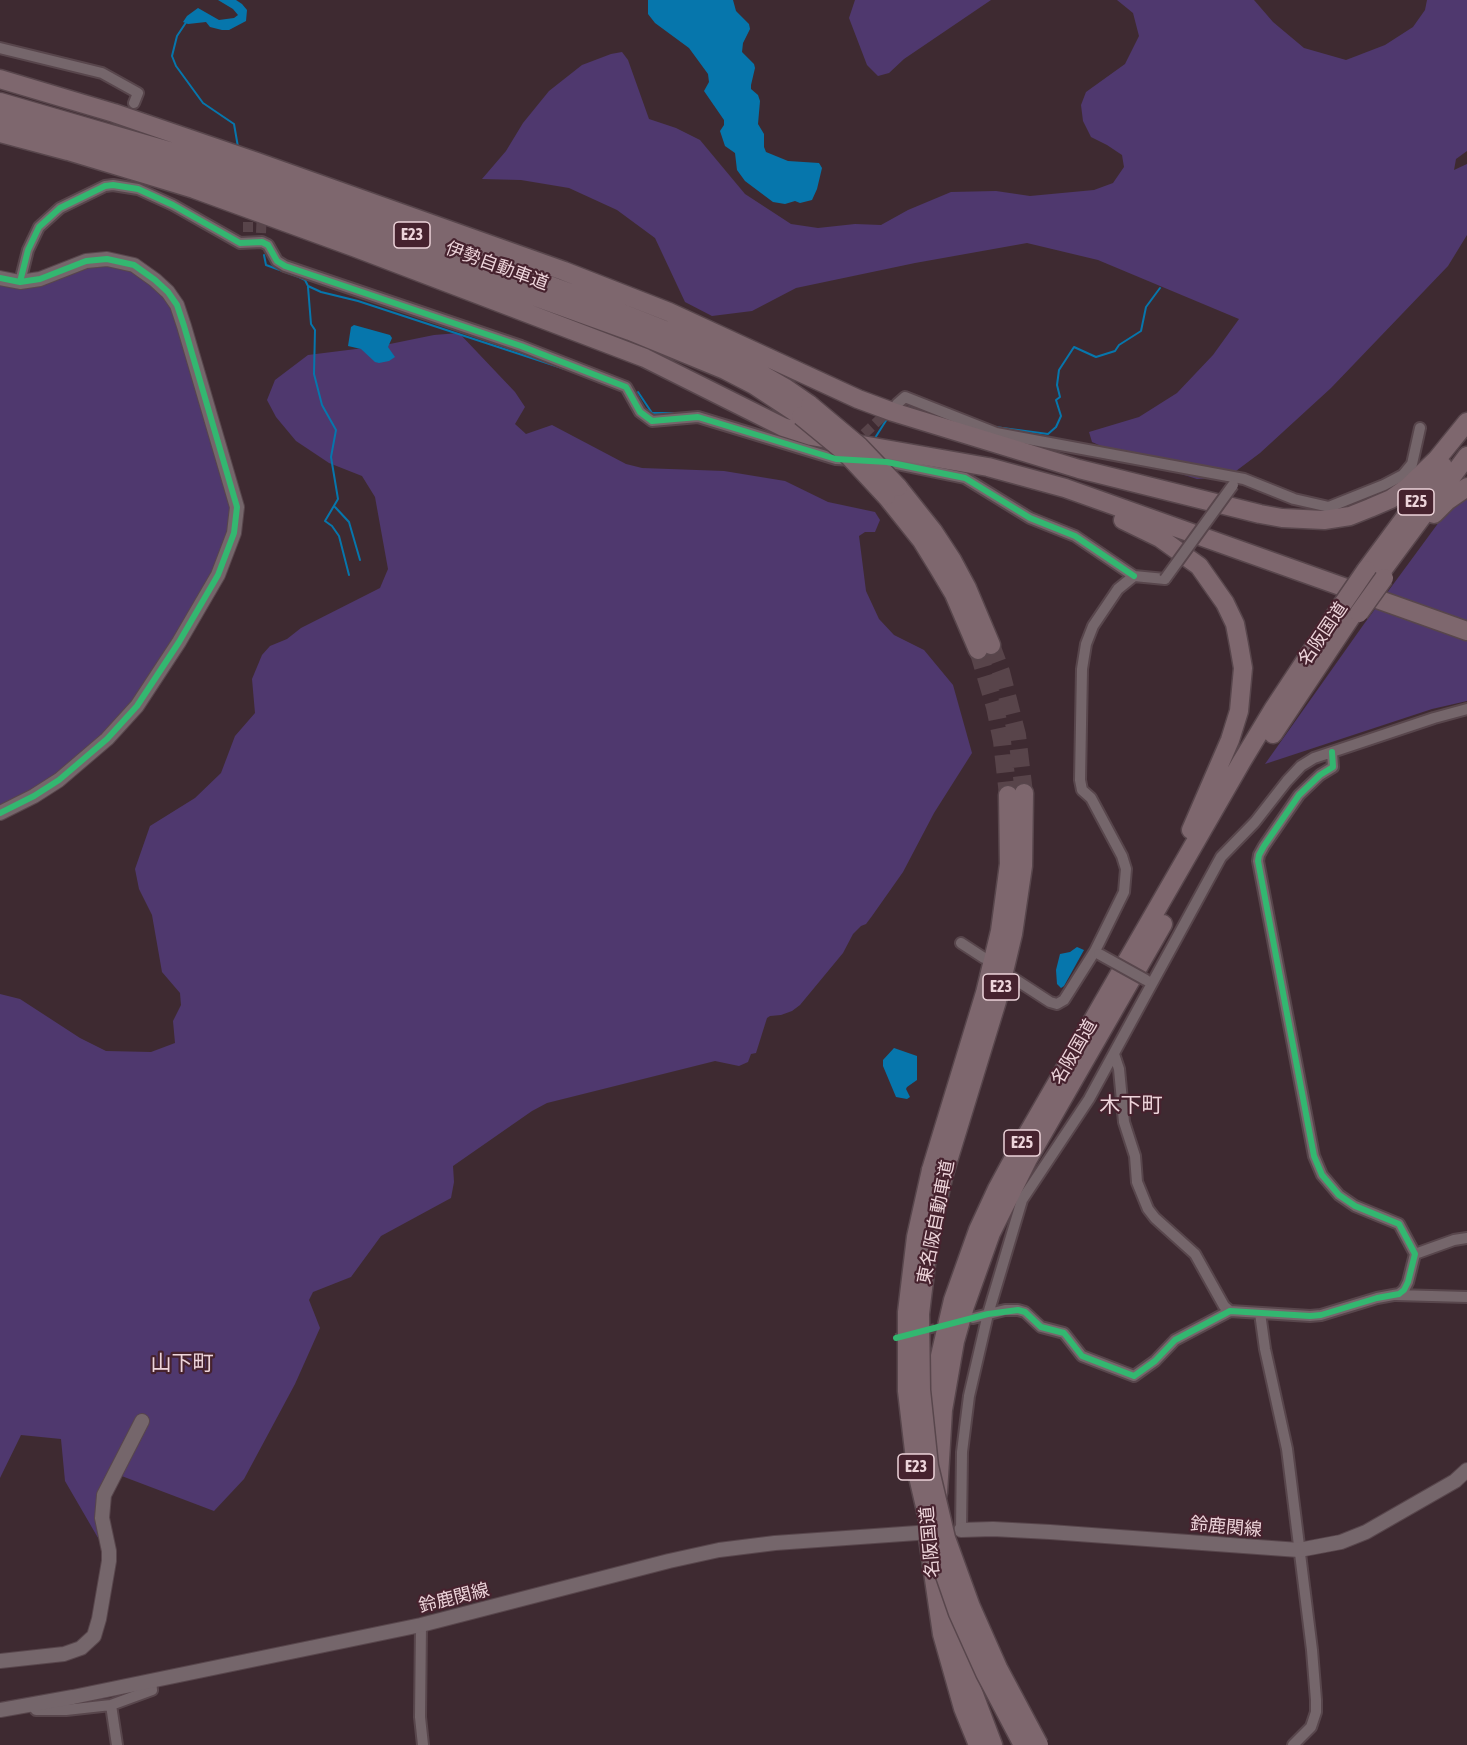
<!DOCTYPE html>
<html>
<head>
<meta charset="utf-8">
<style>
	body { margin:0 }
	canvas { display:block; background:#3e2a31 }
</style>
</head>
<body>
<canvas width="1467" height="1745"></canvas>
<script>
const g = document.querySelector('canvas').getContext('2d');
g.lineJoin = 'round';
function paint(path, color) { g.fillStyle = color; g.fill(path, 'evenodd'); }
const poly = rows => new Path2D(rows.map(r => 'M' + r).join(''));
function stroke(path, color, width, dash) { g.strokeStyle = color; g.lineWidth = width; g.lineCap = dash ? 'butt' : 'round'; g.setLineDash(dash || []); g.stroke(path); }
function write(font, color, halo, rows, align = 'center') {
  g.font = font + ' "Asap Condensed","Noto Sans JP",sans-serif'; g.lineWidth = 4.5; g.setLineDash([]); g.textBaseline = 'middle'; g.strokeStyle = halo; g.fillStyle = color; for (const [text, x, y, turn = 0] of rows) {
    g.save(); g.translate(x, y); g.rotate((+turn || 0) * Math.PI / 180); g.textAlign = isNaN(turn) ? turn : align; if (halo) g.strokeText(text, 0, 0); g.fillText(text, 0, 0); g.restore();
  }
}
paint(poly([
	[855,0,991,0,904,59,889,73,878,76,867,65,849,18],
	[1117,0,1254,0,1273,22,1304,48,1346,60,1385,45,1413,27,1425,10,1427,0,1467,0,1467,151,1456,159,1454,170,1467,164,1467,235,1448,266,1331,388,1260,453,1228,477,1197,479,1124,456,1092,442,1089,432,1139,417,1177,393,1213,355,1239,319,1098,260,1027,243,915,263,796,288,752,311,712,316,685,302,655,238,617,210,569,188,521,180,482,179,506,151,523,123,549,91,582,65,611,54,622,52,628,60,649,119,676,128,700,140,745,194,791,224,818,228,855,224,881,225,908,210,951,192,996,191,1030,196,1094,190,1113,183,1124,167,1122,155,1107,145,1091,137,1083,121,1081,105,1086,92,1125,64,1139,36,1133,13],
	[107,263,132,270,159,290,171,306,230,500,231,524,213,574,150,678,118,719,89,748,53,778,0,807,0,282],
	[459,333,515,392,525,407,515,424,526,434,552,425,626,464,642,468,724,471,785,481,828,502,875,512,880,520,875,532,865,532,859,536,866,591,879,619,894,635,924,650,953,685,972,753,934,813,903,872,872,916,866,924,861,926,853,934,843,953,800,1005,792,1011,781,1015,770,1016,767,1018,756,1053,751,1054,748,1062,739,1066,715,1061,547,1103,532,1111,453,1166,454,1182,451,1198,381,1236,351,1277,313,1292,309,1300,320,1328,295,1384,244,1479,214,1511,119,1475,111,1491,101,1543,65,1481,61,1439,21,1435,0,1478,0,994,20,999,80,1038,106,1051,151,1052,175,1043,173,1021,181,1005,180,993,162,972,152,915,139,889,135,869,150,826,195,798,221,773,235,736,255,713,252,679,262,655,270,646,287,639,301,628,380,588,388,569,375,497,362,476,329,463,296,441,276,417,267,400,275,380,308,355,380,346,434,335],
	[1467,484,1467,701,1432,709,1265,764,1364,624]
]), '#4f386e');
paint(poly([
	[218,0,236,0,242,4,247,10,246,21,229,30,222,30,210,27,206,22,188,24,183,22,187,16,198,8,219,20,234,18,238,15,233,9],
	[648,0,733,0,736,11,749,24,750,29,743,43,742,52,754,64,755,68,751,85,751,89,758,95,760,101,758,124,764,134,764,147,766,152,788,161,819,163,822,168,817,189,812,200,800,203,795,201,785,204,773,202,745,181,737,170,735,153,725,146,720,131,724,125,724,120,704,91,709,82,708,74,689,48,655,23,648,14],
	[354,325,390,335,392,338,388,347,395,357,389,361,379,363,375,362,361,349,348,346,351,327],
	[1077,947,1084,950,1064,986,1061,988,1057,984,1056,970,1060,954,1070,952],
	[894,1048,917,1056,917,1080,907,1087,906,1089,910,1097,907,1099,896,1097,883,1066,883,1060]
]), '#0676ac');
stroke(poly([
	[187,21,177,36,172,56,176,66,203,103,234,124,238,147],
	[264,255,266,265,299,277,305,280,308,286,321,292,358,301,565,369],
	[308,287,311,324,315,330,314,374,322,405,336,430,331,457,338,499,325,521,332,526,339,536,349,575],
	[638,392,652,413,681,413],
	[901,406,928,411],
	[995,427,1048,434,1056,427,1061,416,1056,400,1060,397,1057,385,1059,370,1074,347,1096,357,1115,351,1119,345,1141,331,1146,307,1160,288],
	[875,438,887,419],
	[335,507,349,522,360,560]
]), '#0676ac', 2);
stroke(poly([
	[248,232,248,205],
	[261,233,262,209],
	[853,444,892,408],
	[896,1338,951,1324]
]), '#58444a', 10, [10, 5]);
stroke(poly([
	[991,645,1001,672,1017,735,1024,793],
	[978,650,995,707,1002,741,1008,795]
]), '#58444a', 18, [18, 9]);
const street = poly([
	[0,48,102,73,138,93,134,103],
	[20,282,28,250,39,227,60,208,105,186,113,185,138,189,173,205,240,243,262,242,268,245,277,261,285,266,521,346,626,387,640,412,652,421,698,417,836,459,854,460],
	[897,404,905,397,996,433,1244,479,1294,499,1329,507,1384,485,1403,475,1412,464,1420,428],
	[872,461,887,462,965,478,1030,518,1075,536,1134,576],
	[961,943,984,958],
	[1013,978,1050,1002,1057,1004,1064,1000,1095,951,1124,892,1126,869,1122,856,1091,798,1082,790,1080,780,1082,669,1086,644,1093,626,1118,589,1134,576,1165,579],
	[1114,1054,1119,1069,1124,1122,1135,1156,1137,1182,1148,1209,1155,1218,1195,1254,1224,1306,1230,1311],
	[1415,1254,1454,1240,1467,1238],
	[1396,1295,1467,1297],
	[1260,1313,1265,1349,1287,1449,1312,1650,1316,1700,1316,1712,1311,1727,1293,1745],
	[973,1318,1005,1310,1018,1310,1025,1312,1041,1327,1064,1333,1082,1356,1134,1376,1155,1361,1175,1340,1230,1311,1310,1316,1321,1315,1377,1298,1399,1294,1404,1290,1408,1282,1415,1254,1399,1224,1355,1206,1339,1195,1322,1175,1314,1156,1258,861,1259,855,1264,846,1299,795,1320,775,1333,767,1332,752],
	[961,1530,962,1452,969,1396,988,1314,1022,1200,1089,1099,1221,857,1255,822,1287,781,1301,766,1314,758,1434,718,1467,709],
	[421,1625,420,1717,423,1745],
	[31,1704,36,1710,66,1710,111,1705,152,1690,151,1681],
	[111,1705,117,1745]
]);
const secondary = poly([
	[0,278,20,282,40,279,86,261,107,259,134,265,155,280,168,292,177,305,184,326,237,507,234,533,218,575,179,642,137,706,107,739,59,780,34,796,0,813],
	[961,1530,993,1529,1050,1532,1299,1550,1341,1542,1366,1532,1455,1481,1467,1470],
	[0,1661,64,1654,81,1648,94,1636,99,1619,109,1561,109,1551,102,1518,104,1495,142,1421],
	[0,1710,73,1697,421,1625,669,1561,719,1550,775,1543,917,1533]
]);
const highway = poly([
	[0,79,114,113,257,162,564,271,669,312,858,399,893,412,1079,469,1260,514,1282,518,1324,520,1350,516,1370,508,1391,499,1408,487,1437,459,1467,422],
	[0,102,193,158,375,221,584,298,726,354,784,387,810,405],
	[0,117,186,171,630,331,725,370,754,385,801,416],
	[0,133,68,151,194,189,356,248,645,358,783,427,811,436,988,467,1065,488,1467,631],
	[898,487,933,531,952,560,967,588,991,645],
	[886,496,922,541,938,567,954,594,978,650],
	[1434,514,1447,501,1467,487],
	[1123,520,1160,538,1199,566,1225,603,1235,624,1239,645,1243,668,1239,711,1230,740,1191,830],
	[1366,570,1443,466],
	[1379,575,1467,456],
	[1273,734,1355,611],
	[931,1170,985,993,1000,931,1009,864,1008,795],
	[944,1174,997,1001,1013,934,1023,866,1024,793],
	[929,1423,936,1373,953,1300,978,1230,997,1189,1017,1152,1242,761,1274,708,1342,605],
	[938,1493,943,1410,955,1341,965,1306,991,1233,1028,1159,1163,924],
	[928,1538,942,1634,963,1708,978,1745],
	[949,1604,964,1668,993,1745]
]);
stroke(street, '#58464c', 14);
stroke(secondary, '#58464c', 16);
stroke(highway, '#58464c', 21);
stroke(street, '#75666b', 10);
stroke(secondary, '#75666b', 14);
stroke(highway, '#7e676e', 18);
const streetBridge = poly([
	[1165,579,1233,485],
	[1099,954,1146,980]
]);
const highwayBridge = poly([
	[810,405,859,446,898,487],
	[801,416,846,453,886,496],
	[1342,605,1366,570],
	[1359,613,1384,578],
	[931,1170,916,1237,907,1312,907,1391,916,1468,933,1541,958,1613,985,1673,1023,1745],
	[944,1174,929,1239,920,1314,921,1390,929,1466,946,1538,971,1607,998,1668,1039,1745]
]);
stroke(streetBridge, '#58464c', 14, []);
stroke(highwayBridge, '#58464c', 21, []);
stroke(streetBridge, '#75666b', 10);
stroke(highwayBridge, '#7e676e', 18);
stroke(poly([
	[0,278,20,282,40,279,86,261,107,259,134,265,155,280,168,292,177,305,184,326,237,507,234,533,218,575,179,642,137,706,107,739,59,780,34,796,0,813],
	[20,282,28,250,39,227,60,208,105,186,113,185,138,189,173,205,240,243,262,242,268,245,277,261,285,266,521,346,626,387,640,412,652,421,698,417,836,459,887,462,965,478,1030,518,1075,536,1134,576],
	[896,1338,988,1314,1018,1310,1025,1312,1041,1327,1064,1333,1082,1356,1134,1376,1155,1361,1175,1340,1230,1311,1310,1316,1321,1315,1377,1298,1399,1294,1404,1290,1408,1282,1415,1254,1399,1224,1355,1206,1339,1195,1322,1175,1314,1156,1258,861,1259,855,1264,846,1299,795,1320,775,1333,767,1332,752]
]), '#33b770', 6);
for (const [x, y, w] of [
	[412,235,36],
	[1416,502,36],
	[1001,987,36],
	[1022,1143,36],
	[916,1467,36]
]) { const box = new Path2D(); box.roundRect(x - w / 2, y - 13, w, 26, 4.5); g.fillStyle = '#46222e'; g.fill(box); stroke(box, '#edd4da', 1.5); }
write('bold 16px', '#edd4da', null, [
	["E23",412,235],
	["E25",1416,502],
	["E23",1001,987],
	["E25",1022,1143],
	["E23",916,1467]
]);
write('18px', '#edd4da', '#46222e', [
	["伊勢自動車道",497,266,20],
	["名阪国道",1323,634,-56],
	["名阪国道",1074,1052,-60],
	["東名阪自動車道",936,1222,-79],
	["鈴鹿関線",1226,1527,5],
	["名阪国道",930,1542,-95],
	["鈴鹿関線",454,1598,-14]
]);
write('21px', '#edd4da', '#46222e', [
	["木下町",1131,1105],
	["山下町",182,1363]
]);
</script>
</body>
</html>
